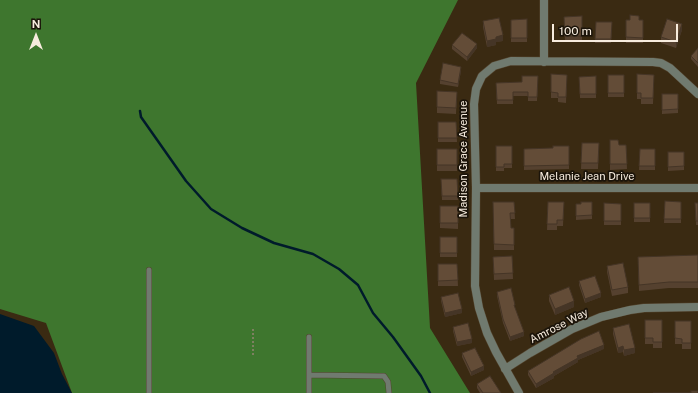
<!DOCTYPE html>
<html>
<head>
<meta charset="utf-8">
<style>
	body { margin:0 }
	#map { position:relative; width:698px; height:393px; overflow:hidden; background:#3a2a12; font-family:"Public Sans",sans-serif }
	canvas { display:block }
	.north { position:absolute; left:16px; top:16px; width:40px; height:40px; -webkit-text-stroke:3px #1b140a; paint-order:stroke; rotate:0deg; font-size:11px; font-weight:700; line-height:16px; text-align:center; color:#f7ecde }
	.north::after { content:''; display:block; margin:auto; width:14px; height:18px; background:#f7ecde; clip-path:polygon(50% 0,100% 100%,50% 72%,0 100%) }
	.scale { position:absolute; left:552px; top:24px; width:126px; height:18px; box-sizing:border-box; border:2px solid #f7ecde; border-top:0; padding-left:5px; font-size:12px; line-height:14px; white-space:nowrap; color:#f7ecde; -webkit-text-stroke:3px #1b140a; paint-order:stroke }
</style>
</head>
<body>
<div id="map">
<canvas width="698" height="393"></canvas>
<div class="north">N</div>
<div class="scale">100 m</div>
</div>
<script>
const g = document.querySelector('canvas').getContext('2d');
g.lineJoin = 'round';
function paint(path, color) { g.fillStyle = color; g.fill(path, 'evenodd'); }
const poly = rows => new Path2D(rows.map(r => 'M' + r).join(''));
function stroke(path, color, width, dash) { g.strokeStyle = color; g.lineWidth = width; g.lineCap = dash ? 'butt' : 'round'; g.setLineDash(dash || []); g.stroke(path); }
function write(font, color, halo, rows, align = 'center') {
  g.font = font + ' "Public Sans",sans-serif'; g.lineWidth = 3.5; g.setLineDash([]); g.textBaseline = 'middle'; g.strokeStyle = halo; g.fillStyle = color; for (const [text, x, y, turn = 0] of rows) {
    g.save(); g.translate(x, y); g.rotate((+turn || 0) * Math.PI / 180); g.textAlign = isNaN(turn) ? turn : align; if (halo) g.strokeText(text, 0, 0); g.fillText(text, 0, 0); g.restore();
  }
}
paint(poly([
	[0,0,458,0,416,83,430,328,470,393,72,393,46,323,0,309]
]), '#3e762e');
paint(poly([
	[0,314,34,326,54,353,62,374,72,393,0,393]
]), '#001b2b');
stroke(poly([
	[140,111,141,117,186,181,211,209,242,228,274,243,313,254,339,269,358,285,373,313,393,337,421,376,430,393]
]), '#001b2b', 2.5);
const service = poly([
	[309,337,309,393],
	[309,375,381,376,384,376,388,382,389,393],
	[149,393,149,270]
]);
const minor = poly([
	[544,0,544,62],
	[476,188,698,188],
	[505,369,530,353,572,329,601,317,630,310,644,308,698,307],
	[519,393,496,352,487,333,479,308,475,286,476,188,474,104,476,89,482,76,494,66,511,61,653,62,661,63,670,68,698,94]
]);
stroke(service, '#54452f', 6);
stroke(minor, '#54452f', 9);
stroke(poly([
	[253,355,253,328]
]), '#928471', 1.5, [2, 2]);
stroke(service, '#707a6f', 5);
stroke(minor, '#707a6f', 8);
paint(poly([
	[582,16,582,42,565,42,564,17],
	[527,19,527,42,511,42,511,20],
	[626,20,643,20,643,43,626,43],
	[483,21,503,41,496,42,496,45,487,47,483,27],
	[596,22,612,22,611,43,595,43],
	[682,30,676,48,661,43,661,37],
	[452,45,477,48,467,61,452,49],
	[698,48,698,67,691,59,691,56],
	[461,71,458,87,440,84,440,80],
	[551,74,567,75,566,103,558,102,558,98,551,98],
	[637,74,654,75,653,104,641,104,641,99,637,99],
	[608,75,624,75,624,97,608,97],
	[538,76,537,101,528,101,528,96,513,96,513,104,497,104,496,83,522,82],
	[596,76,596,98,580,98,579,77],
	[437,91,457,92,456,114,437,113],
	[662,94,678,94,678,113,662,114],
	[438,122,456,122,457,142,438,142],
	[610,140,619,145,626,145,627,169,610,170],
	[582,143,599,143,598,169,581,169],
	[496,146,512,146,512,168,504,168,504,171,496,171],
	[569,146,569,169,524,170,524,149,553,148],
	[437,149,457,149,457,171,437,171],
	[640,149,655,149,655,170,639,170],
	[668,152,684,152,684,170,668,171],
	[441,179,457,179,458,200,442,200],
	[665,201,681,202,681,223,664,223],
	[493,202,514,202,515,219,511,219,511,228,514,228,514,250,494,250],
	[548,202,564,202,563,226,557,226,557,230,547,230],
	[592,202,592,219,576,220,576,204,581,204],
	[604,203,621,204,621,225,604,225],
	[634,203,650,203,650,222,634,222],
	[695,203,698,203,698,225,696,225],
	[440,206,458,206,458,229,440,228],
	[440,237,457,237,457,257,440,257],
	[698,255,698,288,669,288,639,291,638,263],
	[512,256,513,279,494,280,493,257],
	[438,264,457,264,458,286,438,286],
	[607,266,628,287,628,293,612,296,607,272],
	[579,281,601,297,585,303,579,285],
	[497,292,515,309,524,336,510,341,503,323,497,296],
	[549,295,574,307,555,315,549,301],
	[441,297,462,313,445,317,441,301],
	[645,320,662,320,662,348,653,348,653,344,645,344],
	[675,321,691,321,691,349,682,349,682,344,675,344],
	[453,327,472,343,457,346,453,331],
	[613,328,635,353,624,356,623,352,618,353,613,334],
	[604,349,578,360,578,362,554,376,554,378,536,388,528,375,528,371],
	[462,353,484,370,471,376,462,357],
	[477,384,501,393,480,393,477,388]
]), '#55412f');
paint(poly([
	[682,24,682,30,676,48,676,42],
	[503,35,503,41,496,42,496,45,487,47,487,41,496,37],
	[477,44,477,48,467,61,467,57],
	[461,67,461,71,458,87,458,84],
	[601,293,601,297,585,303,585,299],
	[574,301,574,307,555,315,555,309],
	[462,309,462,313,445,317,445,313],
	[524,332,524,336,510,341,510,337],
	[472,339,472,343,457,346,457,342],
	[604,345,604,349,578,360,578,362,554,376,554,378,536,388,536,384,553,372,577,356],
	[623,346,623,352,618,353,618,348],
	[635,348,635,353,624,356,624,350],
	[484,366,484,370,471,376,471,372]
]), '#453526');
const building = poly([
	[630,15,639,16,639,20,643,20,643,38,626,37,626,20,630,20,630,15],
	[582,16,582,36,565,36,564,17,582,16],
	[499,18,503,35,496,37,496,39,487,41,483,21,499,18],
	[527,19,527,38,511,38,511,20,527,19],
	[667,19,682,24,676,42,661,37,667,19],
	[596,22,612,22,611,39,595,39,596,22],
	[462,33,477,44,467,57,452,45,462,33],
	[698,48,698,63,691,56,698,48],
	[443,63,461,67,458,84,440,80,443,63],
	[551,74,567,75,566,97,558,97,558,93,551,92,551,74],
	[637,74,654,75,653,98,641,98,641,93,637,93,637,74],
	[608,75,624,75,624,93,608,93,608,75],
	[522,76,538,76,537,97,528,97,528,92,513,92,513,100,497,100,496,83,522,82,522,76],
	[596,76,596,94,580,94,579,77,596,76],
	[437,91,457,92,456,108,437,107,437,91],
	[662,94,678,94,678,109,662,110,662,94],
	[438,122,456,122,457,138,438,138,438,122],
	[610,140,618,140,619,145,626,145,627,164,610,164,610,140],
	[582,143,599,143,598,163,581,163,582,143],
	[496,146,512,146,512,164,504,164,504,167,496,167,496,146],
	[553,146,569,146,569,165,524,166,524,149,553,148,553,146],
	[437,149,457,149,457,165,437,165,437,149],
	[640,149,655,149,655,166,639,166,640,149],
	[668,152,684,152,684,166,668,167,668,152],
	[441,179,457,179,458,196,442,196,441,179],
	[665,201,681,202,681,219,664,219,665,201],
	[493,202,514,202,515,213,510,213,511,228,514,228,514,245,494,244,493,202],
	[548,202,564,202,563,220,557,220,557,224,547,224,548,202],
	[581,202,592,202,592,215,576,216,576,204,581,204,581,202],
	[604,203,621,204,621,221,604,221,604,203],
	[634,203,650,203,650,218,634,218,634,203],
	[695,203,698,203,698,221,696,221,695,203],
	[440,206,458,206,458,223,440,223,440,206],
	[440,237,457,237,457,253,440,253,440,237],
	[698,255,698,282,669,282,639,285,638,257,698,255],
	[512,256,513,273,494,274,493,257,512,256],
	[623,263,628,287,612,290,607,266,623,263],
	[438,264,457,264,458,280,438,281,438,264],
	[595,276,601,293,585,299,579,281,595,276],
	[569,287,574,301,555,309,549,295,569,287],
	[511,288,515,305,514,305,524,332,510,337,503,319,497,292,511,288],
	[458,293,462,309,445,313,441,297,458,293],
	[645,320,662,320,662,342,653,342,653,338,645,338,645,320],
	[675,321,691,321,691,343,682,343,682,339,675,338,675,321],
	[468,323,472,339,457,342,453,327,468,323],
	[629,324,635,348,624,350,623,346,618,348,613,328,629,324],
	[599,331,604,345,577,356,578,358,553,372,554,373,536,384,528,371,581,339,599,331],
	[475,348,484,366,471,372,462,353,475,348],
	[490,376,501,393,483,393,477,384,490,376],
	[691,391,698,391,698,393,653,393,691,393,691,391]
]);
paint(building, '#634c37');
stroke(building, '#453526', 1);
write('11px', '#f7ecde', '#1b140a', [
	["Madison Grace Avenue",464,159,-90],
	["Melanie Jean Drive",587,177],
	["Amrose Way",559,326,-27]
]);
</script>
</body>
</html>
